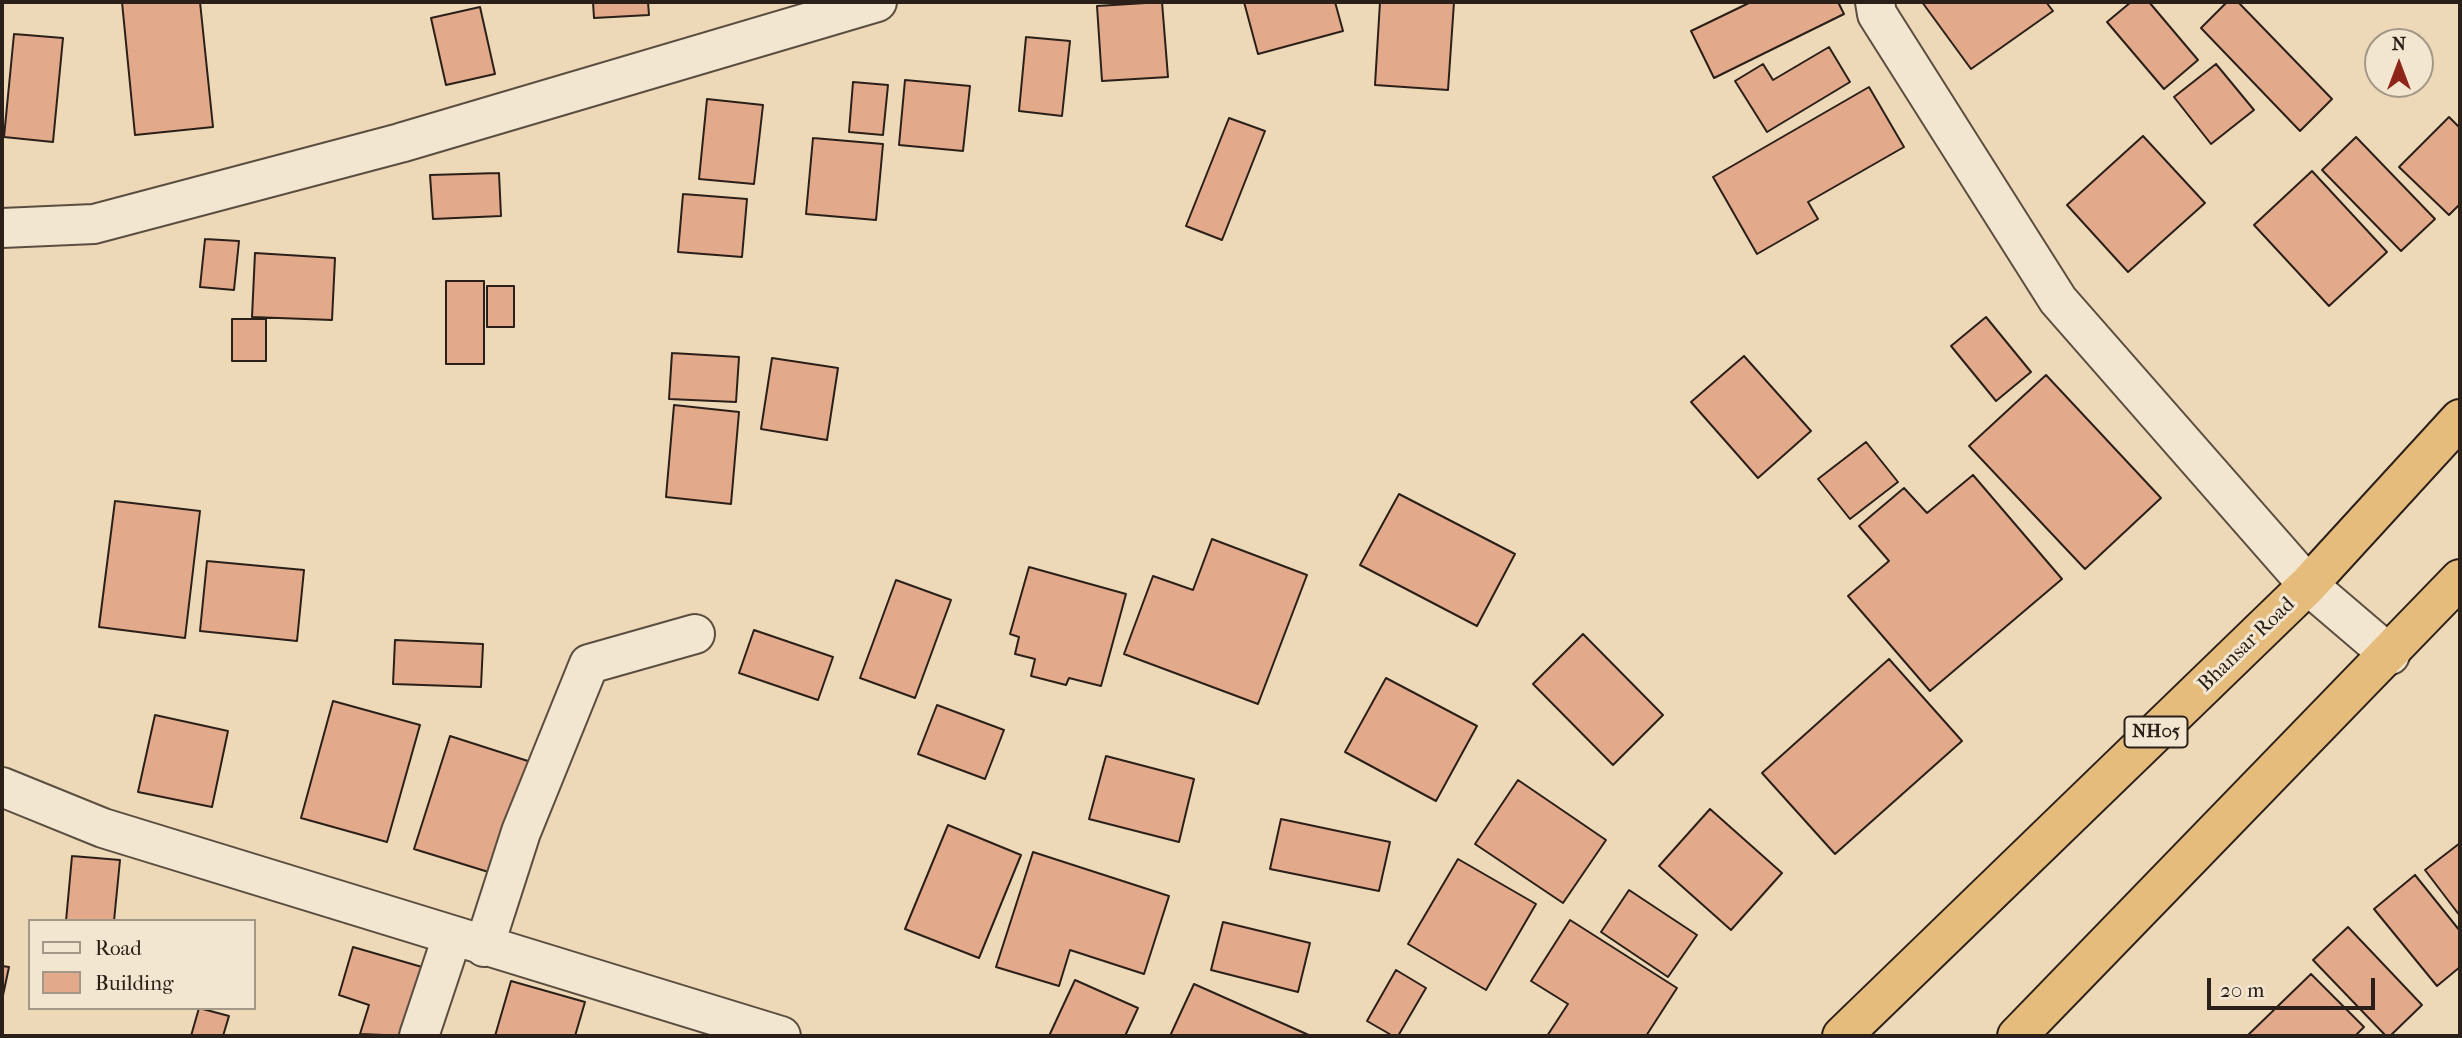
<!DOCTYPE html>
<html>
<head>
<meta charset="utf-8">
<style>
	body { margin:0 }
	#map { position:relative; width:2462px; height:1038px; overflow:hidden; background:#edd8b7; font-family:"IM FELL French Canon",serif }
	canvas { display:block }
	.frame { position:absolute; inset:0; border:4px solid #2a2019; pointer-events:none }
	.legend { position:absolute; left:28px; top:919px; width:228px; height:91px; box-sizing:border-box; background:#f3e6d0; border:2px solid #a39787; margin:0; padding:9px 12px; list-style:none; font-size:21px; color:#2a2019 }
	.legend li { display:flex; align-items:center; gap:14px; height:35px }
	.legend b { width:35px; border:2px solid #a39787 }
	.north { position:absolute; left:2364px; top:28px; width:70px; height:70px; box-sizing:border-box; background:#f3e6d0; border:2px solid #a39787; border-radius:50%; rotate:0deg; font-size:19px; font-weight:700; line-height:28px; text-align:center; color:#2a2019 }
	.north::after { content:''; display:block; margin:auto; width:24px; height:32px; background:#8f2418; clip-path:polygon(50% 0,100% 100%,50% 72%,0 100%) }
	.scale { position:absolute; left:2207px; top:978px; width:168px; height:32px; box-sizing:border-box; border:4px solid #2a2019; border-top:0; padding-left:9px; font-size:21px; line-height:24px; white-space:nowrap; color:#2a2019; -webkit-text-stroke:5px #f3e6d0; paint-order:stroke }
</style>
</head>
<body>
<div id="map">
<canvas width="2462" height="1038"></canvas>
<div class="frame"></div>
<ul class="legend">
<li><b style="height:9px;background:#f3e6d0"></b>Road</li>
<li><b style="height:19px;background:#e2a98b"></b>Building</li>
</ul>
<div class="north">N</div>
<div class="scale">20 m</div>
</div>
<script>
const g = document.querySelector('canvas').getContext('2d');
g.lineJoin = 'round';
function paint(path, color) { g.fillStyle = color; g.fill(path, 'evenodd'); }
const poly = rows => new Path2D(rows.map(r => 'M' + r).join(''));
function stroke(path, color, width, dash) { g.strokeStyle = color; g.lineWidth = width; g.lineCap = dash ? 'butt' : 'round'; g.setLineDash(dash || []); g.stroke(path); }
function write(font, color, halo, rows, align = 'center') {
  g.font = font + ' "IM FELL French Canon",serif'; g.lineWidth = 6; g.setLineDash([]); g.textBaseline = 'middle'; g.strokeStyle = halo; g.fillStyle = color; for (const [text, x, y, turn = 0] of rows) {
    g.save(); g.translate(x, y); g.rotate((+turn || 0) * Math.PI / 180); g.textAlign = isNaN(turn) ? turn : align; if (halo) g.strokeText(text, 0, 0); g.fillText(text, 0, 0); g.restore();
  }
}
const building = poly([
	[122,2,200,2,213,127,135,135,122,2],
	[593,2,648,2,649,15,594,18,593,2],
	[1162,2,1168,77,1102,81,1097,6,1162,2],
	[1244,2,1335,2,1343,31,1258,54,1244,2],
	[1380,2,1454,2,1448,90,1375,85,1380,2],
	[1751,2,1838,2,1844,14,1714,78,1691,31,1751,2],
	[1922,2,2046,2,2053,11,1971,69,1922,2],
	[2131,2,2149,2,2198,60,2164,89,2107,22,2131,2],
	[2227,2,2238,2,2332,99,2300,131,2201,28,2227,2],
	[480,7,495,74,446,85,431,18,480,7],
	[14,34,63,38,53,142,4,137,14,34],
	[1026,37,1070,41,1062,116,1019,111,1026,37],
	[1829,47,1850,82,1767,132,1735,81,1763,64,1773,80,1829,47],
	[2216,64,2254,110,2211,144,2174,97,2216,64],
	[905,80,970,86,963,151,899,145,905,80],
	[853,82,888,85,883,135,849,132,853,82],
	[1869,87,1904,147,1808,202,1818,219,1757,254,1713,177,1869,87],
	[707,99,763,105,754,184,699,179,707,99],
	[2449,117,2460,128,2460,204,2449,215,2399,167,2449,117],
	[1229,118,1265,131,1222,240,1186,226,1229,118],
	[2143,136,2205,203,2128,272,2067,205,2143,136],
	[2356,137,2435,219,2401,251,2322,170,2356,137],
	[813,138,883,144,876,220,806,214,813,138],
	[2312,171,2387,252,2329,306,2254,225,2312,171],
	[499,173,501,216,433,219,430,175,499,173],
	[683,194,747,199,742,257,678,252,683,194],
	[205,239,239,241,234,290,200,287,205,239],
	[255,253,335,258,332,320,252,317,255,253],
	[446,281,484,281,484,364,446,364,446,281],
	[487,286,514,286,514,327,487,327,487,286],
	[1986,317,2031,372,1996,401,1951,346,1986,317],
	[232,319,266,319,266,361,232,361,232,319],
	[672,353,739,357,736,402,669,399,672,353],
	[1744,356,1811,431,1758,478,1691,402,1744,356],
	[772,358,838,368,827,440,761,429,772,358],
	[2046,375,2161,498,2085,569,1969,446,2046,375],
	[674,405,739,412,731,504,666,497,674,405],
	[1866,442,1898,482,1850,519,1818,479,1866,442],
	[1973,475,2062,579,1930,691,1848,596,1889,561,1859,526,1904,488,1927,513,1973,475],
	[1399,494,1515,554,1477,626,1360,565,1399,494],
	[115,501,200,511,185,638,99,627,115,501],
	[1212,539,1307,575,1258,704,1124,654,1153,576,1193,590,1212,539],
	[207,561,304,570,297,641,200,631,207,561],
	[1029,567,1126,594,1101,686,1069,678,1066,685,1031,676,1035,659,1015,654,1019,637,1010,634,1029,567],
	[896,580,951,600,915,698,860,678,896,580],
	[754,630,833,657,818,700,739,673,754,630],
	[1583,634,1663,715,1613,765,1533,684,1583,634],
	[395,640,483,644,481,687,393,684,395,640],
	[1889,659,1962,741,1835,854,1762,773,1889,659],
	[1386,678,1477,726,1436,801,1345,752,1386,678],
	[333,701,420,725,387,842,301,818,333,701],
	[937,705,1004,730,985,779,918,754,937,705],
	[155,715,228,731,212,807,138,792,155,715],
	[450,736,531,762,495,874,414,849,450,736],
	[1106,756,1194,779,1179,842,1089,819,1106,756],
	[1518,780,1606,840,1563,903,1475,844,1518,780],
	[1710,809,1782,873,1731,930,1659,866,1710,809],
	[1281,819,1390,842,1379,891,1270,869,1281,819],
	[948,825,1021,855,979,958,905,929,948,825],
	[2460,843,2460,916,2425,870,2460,843],
	[1033,852,1169,896,1144,974,1070,950,1059,986,996,967,1033,852],
	[72,856,120,860,114,921,66,921,72,856],
	[1458,859,1536,904,1486,990,1408,944,1458,859],
	[2415,875,2460,931,2460,967,2437,986,2374,909,2415,875],
	[1629,890,1697,935,1668,977,1601,932,1629,890],
	[1570,920,1677,988,1646,1036,1547,1036,1568,1004,1531,981,1570,920],
	[1223,922,1310,943,1298,992,1211,970,1223,922],
	[2348,927,2422,1005,2390,1036,2386,1036,2313,960,2348,927],
	[353,947,429,969,409,1036,360,1034,369,1005,339,995,353,947],
	[2,966,9,967,2,1000,2,966],
	[1396,970,1426,988,1398,1036,1393,1036,1367,1021,1396,970],
	[2311,974,2364,1027,2355,1036,2247,1036,2311,974],
	[1075,980,1138,1008,1125,1036,1049,1036,1075,980],
	[511,981,585,1002,575,1036,495,1036,511,981],
	[1194,984,1311,1036,1170,1036,1194,984],
	[199,1008,229,1016,223,1036,191,1036,199,1008]
]);
paint(building, '#e2a98b');
stroke(building, '#2a2019', 2);
const street = poly([
	[1875,2,1877,14,2058,300,2308,585,2390,655],
	[2,228,94,224,400,143,877,2],
	[2,787,103,828,781,1036],
	[484,947,521,832,589,664,695,634],
	[419,1036,452,937]
]);
const highway = poly([
	[1842,1036,2308,585,2460,419],
	[2017,1036,2460,579]
]);
stroke(street, '#5b4e40', 42);
stroke(highway, '#2a2019', 42);
stroke(street, '#f3e6d0', 38);
stroke(highway, '#e6bc7c', 38);
for (const [x, y, w] of [
	[2156,732,63]
]) { const box = new Path2D(); box.roundRect(x - w / 2, y - 15.5, w, 31, 5); g.fillStyle = '#f3e6d0'; g.fill(box); stroke(box, '#2a2019', 2); }
write('bold 19px', '#2a2019', null, [
	["NH05",2156,732]
]);
write('21px', '#2a2019', '#f3e6d0', [
	["Bhansar Road",2247,645,-44]
]);
</script>
</body>
</html>
